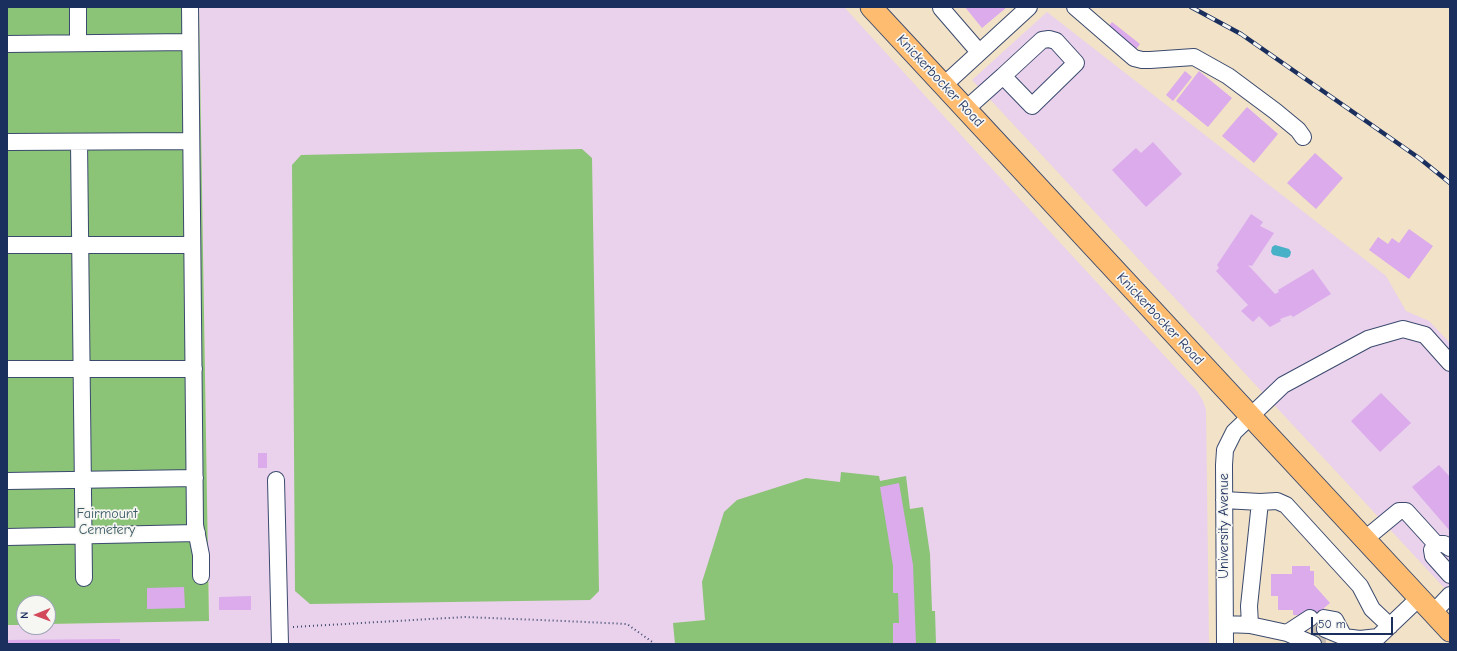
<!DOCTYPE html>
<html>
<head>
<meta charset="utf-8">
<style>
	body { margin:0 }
	#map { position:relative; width:1457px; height:651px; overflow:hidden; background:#f2e2c7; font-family:"Comic Neue",sans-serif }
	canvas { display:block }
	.frame { position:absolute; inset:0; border:8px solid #1b2f5e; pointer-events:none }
	.north { position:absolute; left:16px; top:595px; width:40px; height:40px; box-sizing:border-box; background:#f6f6f2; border:1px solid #9ea6b7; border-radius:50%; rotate:269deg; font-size:11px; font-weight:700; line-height:16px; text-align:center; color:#1b2f5e }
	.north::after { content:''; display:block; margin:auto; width:14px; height:18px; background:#d1495b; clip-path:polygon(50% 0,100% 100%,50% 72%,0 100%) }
	.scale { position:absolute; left:1311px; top:617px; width:82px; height:18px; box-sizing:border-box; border:2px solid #1b2f5e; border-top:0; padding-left:5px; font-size:12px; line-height:14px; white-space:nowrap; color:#1b2f5e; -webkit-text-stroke:3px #f6f6f2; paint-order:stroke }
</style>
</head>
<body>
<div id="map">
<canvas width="1457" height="651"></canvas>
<div class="frame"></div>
<div class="north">N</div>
<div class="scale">50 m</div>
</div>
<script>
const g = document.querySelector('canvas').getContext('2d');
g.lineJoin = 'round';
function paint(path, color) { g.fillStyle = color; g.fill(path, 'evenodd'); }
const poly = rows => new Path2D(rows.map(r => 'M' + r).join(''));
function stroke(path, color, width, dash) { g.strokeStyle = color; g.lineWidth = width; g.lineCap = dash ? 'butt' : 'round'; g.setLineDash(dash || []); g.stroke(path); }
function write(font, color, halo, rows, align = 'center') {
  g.font = font + ' "Comic Neue",sans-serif'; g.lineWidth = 3.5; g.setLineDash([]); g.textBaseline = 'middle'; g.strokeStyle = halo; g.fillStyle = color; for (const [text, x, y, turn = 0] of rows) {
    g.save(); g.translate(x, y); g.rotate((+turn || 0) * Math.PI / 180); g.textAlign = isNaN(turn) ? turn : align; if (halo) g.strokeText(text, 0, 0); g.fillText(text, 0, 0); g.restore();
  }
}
paint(poly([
	[199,7,844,7,982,158,1197,391,1203,401,1206,410,1209,644,7,644,7,625,24,625,24,627,48,627,48,624,209,620],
	[1047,12,1386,276,1406,311,1429,321,1450,343,1450,594,972,80]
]), '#ead1ec');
paint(poly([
	[7,7,199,7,209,621,48,624,48,603,24,603,24,625,7,625],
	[582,149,592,158,599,591,590,600,310,604,295,591,292,165,301,155],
	[841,472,879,476,880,481,906,476,910,509,923,507,930,554,932,611,935,611,936,644,675,644,673,623,705,620,702,582,724,512,737,500,806,478,840,482]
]), '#8bc377');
paint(poly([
	[1275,245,1289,249,1291,252,1290,256,1287,258,1273,255,1271,252,1272,247]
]), '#48b0c7');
paint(poly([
	[965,7,1007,7,982,28],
	[1112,22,1140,44,1134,52,1106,30],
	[1185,71,1192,77,1173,101,1166,95],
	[1199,71,1232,98,1208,127,1176,101],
	[1247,107,1278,134,1254,163,1222,136],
	[1153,142,1182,174,1146,207,1112,170,1136,148,1141,153],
	[1315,153,1343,178,1316,209,1287,183],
	[1251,214,1263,222,1260,226,1274,233,1252,266,1248,265,1275,294,1279,292,1278,290,1313,269,1331,294,1293,317,1291,315,1280,319,1281,321,1270,327,1259,316,1253,322,1241,311,1248,305,1216,271,1219,268,1217,265],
	[1409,229,1433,246,1409,279,1369,250,1378,237,1388,244,1392,238,1399,243],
	[1381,393,1411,423,1380,452,1351,421],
	[258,453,267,453,267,468,258,468],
	[1439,465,1450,477,1450,531,1412,487],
	[899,483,913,565,916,644,893,644,893,623,899,623,898,593,893,593,893,566,880,487],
	[1292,566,1310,566,1310,571,1314,571,1314,585,1330,603,1324,608,1323,615,1326,644,1313,644,1310,616,1293,615,1293,610,1278,610,1278,596,1271,596,1271,574,1292,574],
	[184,587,185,608,147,609,147,588],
	[251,596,251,610,219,610,219,597],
	[120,639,120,644,7,644,7,640]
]), '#dbabec');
stroke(poly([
	[1312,628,1325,629],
	[1313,644,1326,643]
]), '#c7beb2', 16, [16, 8]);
const minor = poly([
	[190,7,195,525,201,555,201,576],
	[1075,7,1134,58,1142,60,1150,60,1194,57,1228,76,1275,111,1298,130,1303,137],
	[941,8,979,52],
	[78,43,78,7],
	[7,44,190,42],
	[944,85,1029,7],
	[966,109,1003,76,1032,106,1076,63,1056,41,1049,39,1042,40,1003,76],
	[7,142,191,141],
	[79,142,84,578],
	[7,245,192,245],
	[7,369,194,369],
	[276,480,280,644],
	[7,481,195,478],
	[1224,500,1260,502,1249,606,1250,625],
	[1260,502,1277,501,1286,505,1360,586,1372,609,1390,626],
	[7,537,197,533],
	[1365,539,1399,511,1406,511,1436,544,1444,544,1450,548],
	[1436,544,1432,550,1433,556,1450,575],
	[1433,613,1450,595],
	[1324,618,1335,620,1344,637],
	[1225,624,1250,625,1287,633,1313,644],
	[1325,629,1344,637,1360,639,1378,637,1419,598],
	[1287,633,1310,618],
	[1225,644,1224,465,1225,450,1234,432,1283,385,1368,339,1403,329,1425,335,1450,363]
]);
const major = poly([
	[871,7,1450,631]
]);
stroke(minor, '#3b4a6e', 18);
stroke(major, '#3b4a6e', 23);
stroke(poly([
	[293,627,465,617,564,621,627,624,655,644]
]), '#3b4a6e', 2, [1, 3]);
stroke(minor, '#fff', 16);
stroke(major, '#febc71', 21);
const rail = poly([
	[1191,7,1241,34,1419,158,1450,183]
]);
stroke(rail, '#1b2f5e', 4.5);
stroke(rail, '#f6f6f2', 3, [9]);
write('14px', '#1b2f5e', '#f6f6f2', [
	["Knickerbocker Road",940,81,47],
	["Knickerbocker Road",1160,319,47],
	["University Avenue",1224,526,-90]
]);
write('14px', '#3d5b66', '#f6f6f2', [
	["Fairmount",107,514],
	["Cemetery",107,530]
]);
</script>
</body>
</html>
